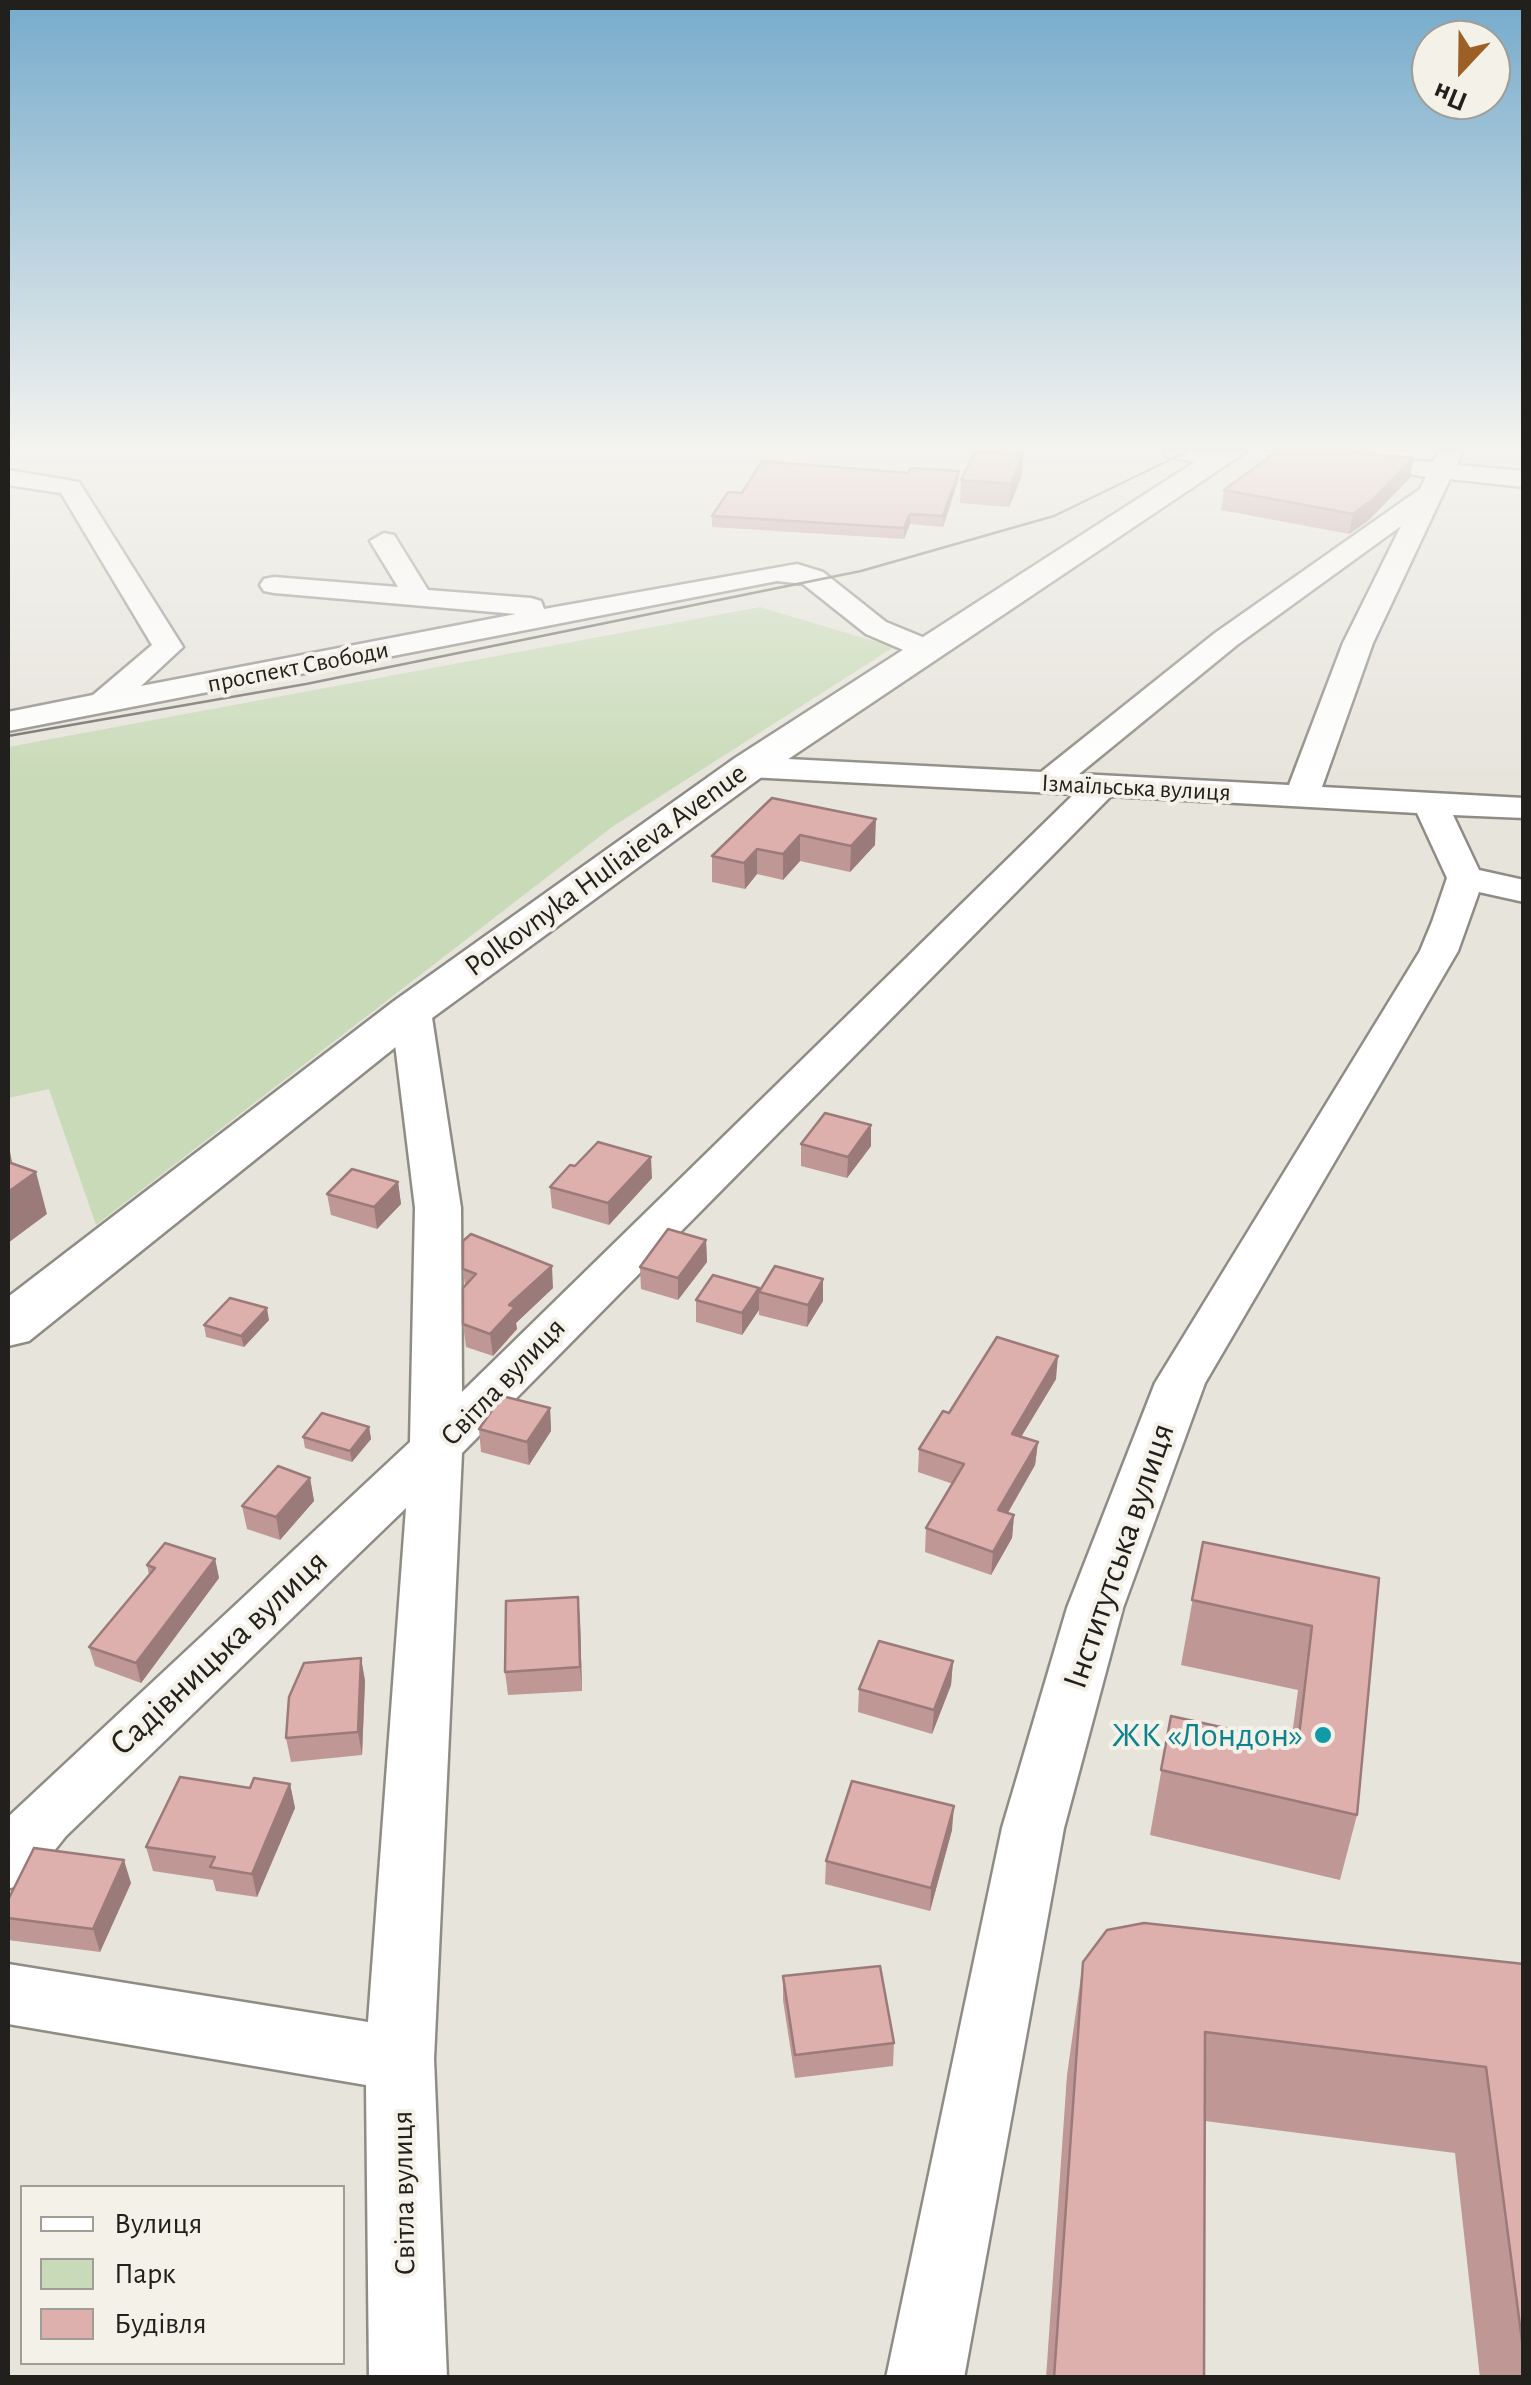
<!DOCTYPE html>
<html>
<head>
<meta charset="utf-8">
<style>
	body { margin:0 }
	#map { position:relative; width:1531px; height:2385px; overflow:hidden; background:#e7e4dc; font-family:"Alegreya Sans",sans-serif }
	canvas { display:block }
	.frame { position:absolute; inset:0; border:10px solid #21201d; pointer-events:none }
	.legend { position:absolute; left:20px; top:2185px; width:325px; height:180px; box-sizing:border-box; background:#f4f1e9; border:2px solid #a09d97; margin:0; padding:12px 18px; list-style:none; font-size:30px; color:#21201d }
	.legend li { display:flex; align-items:center; gap:20px; height:50px }
	.legend b { width:50px; border:2px solid #a09d97 }
	.north { position:absolute; left:1411px; top:20px; width:100px; height:100px; box-sizing:border-box; background:#f4f1e9; border:2px solid #a09d97; border-radius:50%; rotate:202deg; font-size:28px; font-weight:700; line-height:40px; text-align:center; color:#21201d }
	.north::after { content:''; display:block; margin:auto; width:35px; height:45px; background:#9d5f25; clip-path:polygon(50% 0,100% 100%,50% 72%,0 100%) }
</style>
</head>
<body>
<div id="map">
<canvas width="1531" height="2385"></canvas>
<div class="frame"></div>
<ul class="legend">
<li><b style="height:12px;background:#fff"></b>Вулиця</li>
<li><b style="height:28px;background:#c8dab7"></b>Парк</li>
<li><b style="height:28px;background:#deb0ad"></b>Будівля</li>
</ul>
<div class="north">Пн</div>
</div>
<script>
const g = document.querySelector('canvas').getContext('2d');
g.lineJoin = 'round';
function paint(path, color) { g.fillStyle = color; g.fill(path, 'evenodd'); }
const poly = rows => new Path2D(rows.map(r => 'M' + r).join(''));
function stroke(path, color, width, dash) { g.strokeStyle = color; g.lineWidth = width; g.lineCap = dash ? 'butt' : 'round'; g.setLineDash(dash || []); g.stroke(path); }
function write(font, color, halo, rows, align = 'center') {
  g.font = font + ' "Alegreya Sans",sans-serif'; g.lineWidth = 8; g.setLineDash([]); g.textBaseline = 'middle'; g.strokeStyle = halo; g.fillStyle = color; for (const [text, x, y, turn = 0] of rows) {
    g.save(); g.translate(x, y); g.rotate((+turn || 0) * Math.PI / 180); g.textAlign = isNaN(turn) ? turn : align; if (halo) g.strokeText(text, 0, 0); g.fillText(text, 0, 0); g.restore();
  }
}
paint(poly([
	[760,607,894,647,612,827,96,1225,49,1089,8,1098,8,747]
]), '#c8dab7');
const minor = poly([
	[1163,451,1209,451,1227,455,1230,460,1218,467,1166,456,1163,451],
	[1439,451,1463,451,1457,465,1524,471,1524,487,1450,479,1373,643,1322,787,1524,798,1524,818,1453,815,1479,870,1524,880,1524,902,1479,892,1458,951,1205,1383,1123,1608,1064,1828,964,2378,886,2378,1002,1828,1067,1608,1155,1383,1420,951,1432,922,1447,878,1417,813,1111,796,462,1453,434,2059,447,2378,369,2378,366,2085,8,2024,8,1964,368,2022,406,1508,66,1836,30,1881,8,1889,8,1817,410,1442,415,1208,391,1011,397,1003,411,999,425,1003,431,1011,461,1208,462,1392,1074,794,749,777,737,774,732,767,737,760,749,757,1041,772,1215,633,1420,489,1426,477,1405,473,1402,468,1414,461,1433,462,1439,451],
	[1401,526,1343,643,1289,785,1079,774,1237,645,1401,526],
	[8,470,79,482,183,647,141,686,516,614,274,593,264,591,260,585,264,579,274,577,398,587,370,541,384,533,394,535,428,590,531,598,541,601,544,609,797,564,823,572,886,622,937,643,941,649,937,655,915,655,866,634,803,584,777,581,8,731,8,712,93,695,152,645,61,493,8,485,8,470]
]);
const major = poly([
	[1212,451,1247,451,763,776,428,1021,29,1341,8,1346,8,1297,394,1001,735,758,1212,451]
]);
stroke(minor, '#8f8c85', 5);
stroke(major, '#8f8c85', 5);
paint(minor, '#fff');
paint(major, '#fff');
stroke(poly([
	[8,736,306,684,861,571,1054,516,1188,451]
]), '#6d6b66', 2.5);
paint(poly([
	[1023,454,1022,476,1009,507,960,503,961,480],
	[1413,458,1410,478,1368,521,1349,534,1221,510,1224,490],
	[959,471,958,481,943,527,910,524,904,539,712,527,712,516,742,493,908,473],
	[772,798,875,845,850,872,800,861,783,880,757,874,745,889,712,882,712,856],
	[871,1125,871,1146,847,1178,801,1166,801,1144],
	[575,1166,652,1178,609,1225,552,1208,550,1187],
	[398,1182,401,1204,377,1229,331,1215,327,1194],
	[706,1240,707,1262,678,1300,641,1289,640,1267],
	[463,1269,553,1288,516,1323,517,1329,493,1356,466,1347,463,1324,465,1286],
	[759,1292,823,1301,807,1327,759,1315,759,1310,742,1335,696,1322,696,1300],
	[269,1320,244,1347,206,1337,204,1325],
	[1056,1379,1021,1437,1038,1442,1035,1465,1008,1513,1014,1515,1012,1538,991,1575,925,1552,926,1528,953,1484,918,1472,919,1449,949,1413],
	[550,1408,551,1431,529,1465,481,1452,479,1429],
	[369,1427,371,1439,352,1462,305,1448,303,1437],
	[310,1478,314,1501,280,1540,247,1529,242,1506],
	[1203,1542,1379,1578,1357,1815,1340,1880,1150,1835,1171,1716,1291,1743,1298,1690,1181,1665],
	[215,1559,219,1578,141,1683,95,1666,89,1647,149,1575,147,1565],
	[580,1620,582,1691,508,1695,505,1672],
	[361,1658,365,1681,362,1755,291,1762,286,1738],
	[953,1661,951,1685,932,1734,858,1712,859,1689],
	[290,1784,295,1808,257,1897,216,1891,213,1880,153,1871,146,1847,250,1788],
	[952,1830,930,1911,825,1884,826,1861],
	[131,1883,100,1952,8,1940,8,1900],
	[1083,1962,1524,1964,1524,2378,1480,2378,1455,2153,1205,2121,1204,2378,1046,2378,1067,2075],
	[783,1976,894,2043,893,2066,795,2078,783,2000]
]), '#bf9795');
paint(poly([
	[1023,454,1022,476,1009,507,1011,484],
	[1413,458,1410,478,1368,521,1349,534,1353,514],
	[959,471,958,481,943,527,943,516],
	[910,514,910,524,904,539,904,528],
	[876,819,875,845,850,872,851,846],
	[800,835,800,861,783,880,783,854],
	[757,849,757,874,745,889,744,863],
	[871,1125,871,1146,847,1178,848,1157],
	[651,1157,652,1178,609,1225,608,1203],
	[36,1172,47,1214,8,1243,8,1192],
	[398,1182,401,1204,377,1229,374,1207],
	[706,1240,707,1262,678,1300,678,1278],
	[552,1266,553,1288,516,1323,517,1329,493,1356,490,1334,509,1305],
	[823,1279,823,1301,807,1327,808,1305],
	[759,1288,759,1310,742,1335,742,1313],
	[267,1308,269,1320,244,1347,241,1336],
	[1058,1356,1056,1379,1009,1457,1012,1434],
	[550,1408,551,1431,529,1465,527,1442],
	[369,1427,371,1439,352,1462,350,1451],
	[1038,1442,1035,1465,996,1533,998,1510],
	[310,1478,314,1501,280,1540,276,1517],
	[1014,1515,1012,1538,991,1575,993,1552],
	[215,1559,219,1578,141,1683,136,1663],
	[578,1597,580,1620,582,1691,580,1667],
	[361,1658,365,1681,362,1755,358,1732],
	[953,1661,951,1685,932,1734,934,1710],
	[290,1784,295,1808,257,1897,252,1874],
	[954,1806,952,1830,930,1911,931,1888],
	[124,1860,131,1883,100,1952,93,1929]
]), '#9b7b79');
const building = poly([
	[975,451,1023,454,1011,484,961,480,975,451],
	[1277,451,1348,451,1413,458,1371,501,1353,514,1224,490,1277,451],
	[762,461,908,473,911,468,959,471,943,516,910,514,904,528,712,516,728,492,742,493,762,461],
	[772,798,876,819,851,846,800,835,783,854,757,849,744,863,712,856,772,798],
	[825,1113,871,1125,848,1157,801,1144,825,1113],
	[598,1142,651,1157,608,1203,550,1187,570,1165,575,1166,598,1142],
	[8,1148,11,1163,36,1172,8,1192,8,1148],
	[352,1169,398,1182,374,1207,327,1194,352,1169],
	[668,1229,706,1240,678,1278,640,1267,668,1229],
	[471,1234,552,1266,509,1305,515,1307,490,1334,463,1324,463,1288,476,1274,463,1269,463,1241,471,1234],
	[775,1266,823,1279,808,1305,759,1292,775,1266],
	[713,1275,759,1288,742,1313,696,1300,713,1275],
	[230,1298,267,1308,241,1336,204,1325,230,1298],
	[997,1337,1058,1356,1012,1434,1038,1442,998,1510,1014,1515,993,1552,926,1528,964,1464,919,1449,943,1411,949,1413,997,1337],
	[502,1396,550,1408,527,1442,479,1429,502,1396],
	[322,1413,369,1427,350,1451,303,1437,322,1413],
	[278,1466,310,1478,276,1517,242,1506,278,1466],
	[1203,1542,1379,1578,1357,1815,1161,1770,1171,1716,1298,1744,1312,1626,1192,1600,1203,1542],
	[165,1543,215,1559,136,1663,89,1647,155,1568,147,1565,165,1543],
	[578,1597,580,1667,505,1672,506,1601,578,1597],
	[879,1641,953,1661,934,1710,859,1689,879,1641],
	[361,1658,358,1732,286,1738,289,1697,304,1663,361,1658],
	[180,1777,250,1788,254,1778,290,1784,252,1874,210,1867,215,1857,146,1847,180,1777],
	[852,1781,954,1806,931,1888,826,1861,852,1781],
	[34,1848,124,1860,93,1929,8,1918,8,1900,34,1848],
	[1144,1923,1524,1964,1524,2356,1486,2067,1205,2032,1204,2378,1054,2378,1083,1962,1107,1930,1144,1923],
	[880,1966,894,2043,795,2055,783,1976,880,1966]
]);
paint(building, '#deb0ad');
stroke(building, '#9b7b79', 2.5);
const sky = g.createLinearGradient(0, 0, 0, 785);
sky.addColorStop(0, '#76abcc');
sky.addColorStop(0.57, '#f4f3ef');
sky.addColorStop(1, '#f4f3ef00');
g.fillStyle = sky;
g.fillRect(0, 0, 1531, 785);
for (const [x, y, r, color] of [
	[1323,1735,10,"#0f9aa8"]
]) { const dot = new Path2D(); dot.arc(x, y, r, 0, 2 * Math.PI); g.fillStyle = color; g.fill(dot); stroke(dot, '#f4f1e9', 4); }
write('25px', '#21201d', '#f4f1e9', [
	["проспект Свободи",298,667,-11],
	["Ізмаїльська вулиця",1136,788,3]
]);
write('30px', '#21201d', '#f4f1e9', [
	["Polkovnyka Huliaieva Avenue",606,870,-36],
	["Світла вулиця",503,1382,-46],
	["Світла вулиця",404,2193,-91]
]);
write('35px', '#21201d', '#f4f1e9', [
	["Інститутська вулиця",1119,1556,-71],
	["Садівницька вулиця",219,1653,-43]
]);
write('35px', '#0d838f', '#f4f1e9', [
	["ЖК «Лондон»",1303,1735]
], 'right');
</script>
</body>
</html>
